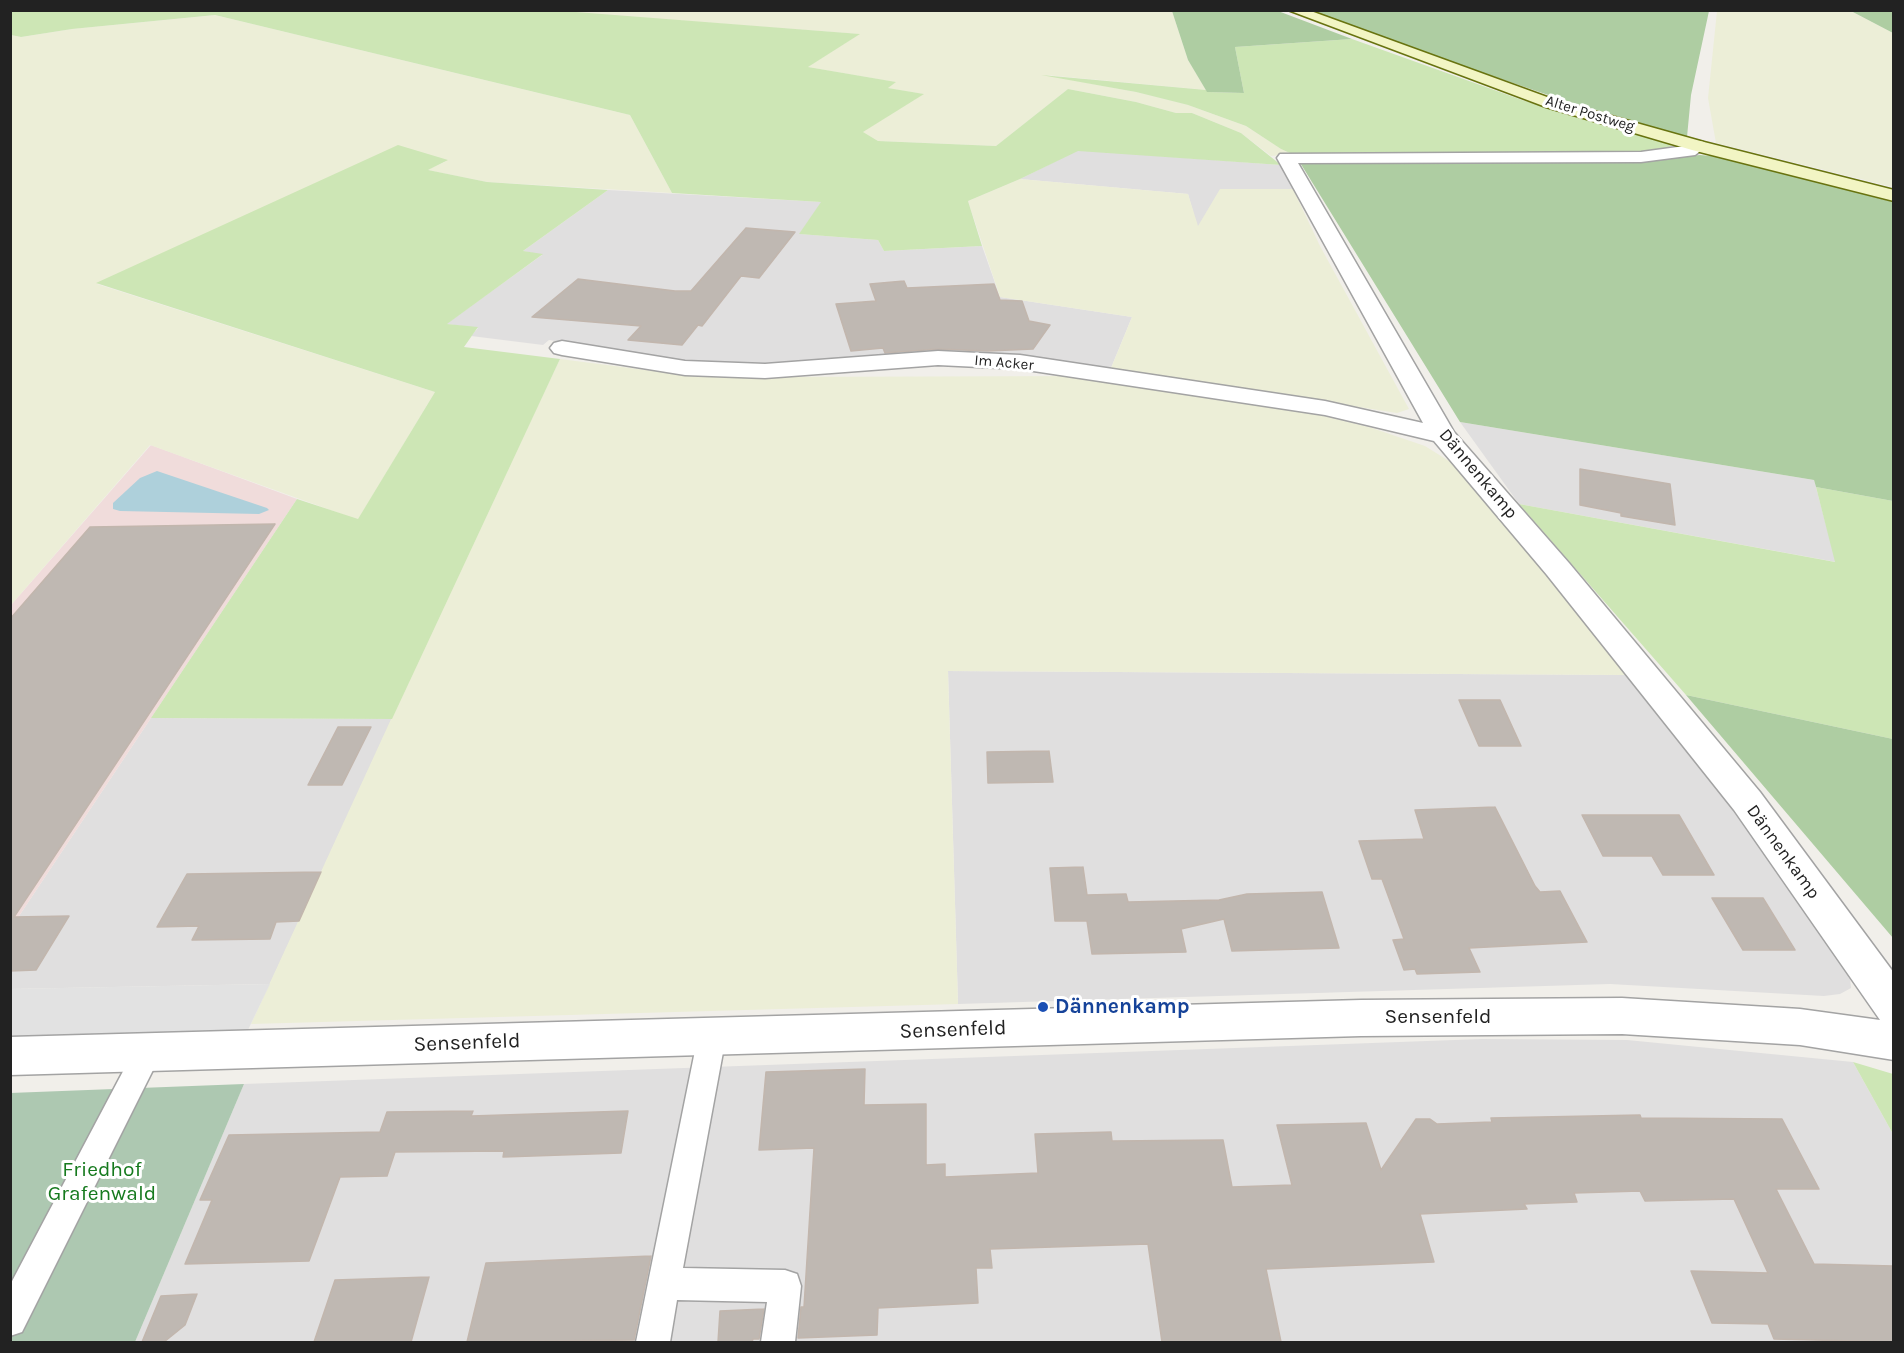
<!DOCTYPE html>
<html>
<head>
<meta charset="utf-8">
<style>
	body { margin:0 }
	#map { position:relative; width:1904px; height:1353px; overflow:hidden; background:#f1efea; font-family:Karla,sans-serif }
	canvas { display:block }
	.frame { position:absolute; inset:0; border:12px solid #222; pointer-events:none }
</style>
</head>
<body>
<div id="map">
<canvas width="1904" height="1353"></canvas>
<div class="frame"></div>
</div>
<script>
const g = document.querySelector('canvas').getContext('2d');
g.lineJoin = 'round';
function paint(path, color) { g.fillStyle = color; g.fill(path, 'evenodd'); }
const poly = rows => new Path2D(rows.map(r => 'M' + r).join(''));
function stroke(path, color, width, dash) { g.strokeStyle = color; g.lineWidth = width; g.lineCap = dash ? 'butt' : 'round'; g.setLineDash(dash || []); g.stroke(path); }
function write(font, color, halo, rows, align = 'center') {
  g.font = font + ' Karla,sans-serif'; g.lineWidth = 6; g.setLineDash([]); g.textBaseline = 'middle'; g.strokeStyle = halo; g.fillStyle = color; for (const [text, x, y, turn = 0] of rows) {
    g.save(); g.translate(x, y); g.rotate((+turn || 0) * Math.PI / 180); g.textAlign = isNaN(turn) ? turn : align; if (halo) g.strokeText(text, 0, 0); g.fillText(text, 0, 0); g.restore();
  }
}
paint(poly([
	[1078,150,1281,165,1293,189,1221,189,1200,226,1197,226,1188,194,1020,179],
	[608,190,822,202,800,234,878,240,884,251,982,246,1000,297,1132,317,1111,368,1018,355,760,366,688,363,549,340,543,345,471,336,478,328,446,324,542,255,523,251],
	[1460,422,1814,480,1836,562,1519,504],
	[948,671,1628,675,1703,760,1790,883,1850,977,1851,988,1840,994,1824,996,1610,984,958,1004],
	[151,718,392,719,270,984,11,989,11,928],
	[1482,1039,1627,1040,1853,1062,1893,1134,1893,1342,135,1342,244,1084]
]), '#e0dfdf');
paint(poly([
	[151,445,297,499,11,928,11,605]
]), '#f0dcdb');
paint(poly([
	[550,11,1172,11,1188,60,1206,90,1046,75,1136,92,1188,105,1246,126,1281,149,1292,154,1271,156,1241,133,1192,113,1176,113,1136,102,1068,89,996,146,878,141,862,132,923,94,887,88,895,82,807,67,859,34],
	[1717,11,1851,11,1893,33,1893,187,1716,143,1708,98],
	[215,15,630,115,672,193,487,182,427,170,447,161,97,284,435,392,358,520,150,445,11,605,11,35,21,37,72,29],
	[1020,179,1188,194,1198,226,1220,189,1293,189,1320,246,1409,409,1397,413,1111,368,1132,317,1000,297,968,201],
	[560,359,677,374,755,377,1093,376,1320,415,1372,428,1425,446,1457,466,1628,675,948,671,958,1004,251,1024,466,556]
]), '#eceed7');
paint(poly([
	[11,10,550,10,860,34,808,67,896,82,888,88,924,94,863,132,878,141,996,146,1068,89,1136,102,1176,113,1192,113,1241,133,1281,165,1078,151,1020,179,968,201,982,246,884,251,878,240,799,234,821,202,672,193,630,115,215,15,72,29,21,37,11,35],
	[1352,39,1522,100,1672,145,1662,153,1292,154,1281,149,1246,126,1188,105,1136,92,1041,75,1206,90,1208,92,1244,93,1235,47],
	[398,145,448,160,428,170,487,182,608,190,523,251,543,254,447,324,478,327,464,347,560,359,392,719,151,718,297,499,358,519,435,392,96,283],
	[1816,487,1893,501,1893,739,1686,695,1519,504,1835,562],
	[1853,1062,1893,1074,1893,1134]
]), '#cde6b5');
paint(poly([
	[1172,11,1278,11,1352,39,1235,47,1244,93,1207,92,1188,60],
	[1309,11,1709,11,1691,95,1687,137,1560,99,1375,36],
	[1851,11,1893,11,1893,33],
	[1700,155,1721,157,1893,202,1893,501,1816,487,1814,480,1460,422,1299,161,1645,159],
	[1686,695,1893,739,1893,938]
]), '#aecda2');
paint(poly([
	[244,1084,135,1342,11,1342,10,1093]
]), '#adc8b1');
paint(poly([
	[270,984,247,1032,11,1038,10,989]
]), '#e2e2e2');
paint(poly([
	[157,471,267,508,269,510,259,514,120,511,113,509,113,503,140,478]
]), '#aed0db');
const building = poly([
	[746,228,795,232,759,278,741,276,702,326,698,325,682,345,628,340,641,326,532,317,578,279,675,291,691,291,746,228],
	[904,281,907,288,994,284,1000,300,1022,301,1029,321,1050,325,1033,349,988,351,938,349,885,353,883,348,851,351,836,304,876,301,870,284,904,281],
	[1580,469,1670,484,1675,525,1621,516,1621,513,1580,505,1580,469],
	[275,524,14,917,69,916,36,970,10,971,10,619,90,527,275,524],
	[1459,700,1500,700,1521,746,1479,746,1459,700],
	[338,727,371,727,342,785,308,785,338,727],
	[1049,751,1053,782,988,783,987,752,1049,751],
	[1495,807,1535,886,1540,892,1560,891,1587,942,1469,948,1480,972,1417,974,1415,969,1404,970,1393,940,1404,939,1382,879,1372,879,1359,841,1424,839,1415,810,1495,807],
	[1582,815,1679,815,1714,875,1663,875,1652,856,1603,856,1582,815],
	[1083,867,1087,895,1126,894,1128,902,1219,900,1247,894,1322,892,1339,948,1232,951,1224,919,1181,929,1186,952,1092,954,1087,921,1055,921,1050,868,1083,867],
	[321,872,299,921,276,922,270,939,192,940,199,926,157,927,187,874,321,872],
	[1712,898,1763,898,1795,950,1743,950,1712,898],
	[865,1069,864,1105,926,1104,926,1165,945,1164,945,1177,1038,1173,1035,1134,1111,1132,1112,1141,1223,1140,1232,1187,1292,1185,1277,1125,1366,1123,1381,1170,1416,1119,1430,1119,1437,1124,1492,1122,1491,1118,1640,1115,1641,1118,1782,1119,1819,1189,1776,1189,1814,1264,1893,1266,1893,1342,1774,1339,1768,1324,1712,1323,1691,1271,1768,1273,1734,1199,1645,1201,1640,1191,1574,1193,1577,1202,1524,1204,1527,1209,1420,1214,1434,1262,1266,1269,1281,1342,1162,1342,1148,1244,990,1249,992,1268,976,1268,978,1303,878,1308,877,1335,798,1338,801,1307,804,1307,814,1148,759,1150,766,1072,865,1069],
	[473,1111,471,1116,628,1111,621,1153,503,1157,504,1151,395,1152,387,1176,340,1177,309,1261,185,1264,212,1200,200,1200,229,1135,380,1132,387,1112,473,1111],
	[651,1256,634,1340,467,1342,486,1263,651,1256],
	[429,1277,411,1342,314,1342,335,1280,429,1277],
	[197,1294,185,1325,164,1342,142,1342,161,1296,197,1294],
	[764,1309,759,1339,753,1339,752,1342,718,1342,720,1311,764,1309]
]);
paint(building, '#bfb8b2');
stroke(building, '#c2b6ad', 1.5);
const service = poly([
	[712,1024,722,1028,726,1036,683,1268,785,1270,797,1274,801,1286,795,1342,761,1342,767,1302,677,1300,670,1342,636,1342,698,1036,702,1028,712,1024],
	[148,1040,158,1043,162,1052,22,1332,10,1336,10,1285,138,1043,148,1040]
]);
const minor = poly([
	[1698,141,1704,142,1707,146,1695,155,1641,162,1298,163,1454,432,1569,563,1760,792,1894,973,1894,1060,1800,1045,1622,1034,1361,1036,10,1075,10,1037,1361,1000,1622,998,1800,1009,1880,1020,1734,810,1547,575,1434,441,1325,415,1020,369,938,365,765,378,685,375,562,355,554,353,550,348,554,343,562,341,685,361,765,364,938,351,1020,355,1325,401,1423,423,1277,158,1280,154,1641,152,1685,146,1698,141]
]);
const secondary = poly([
	[1288,10,1308,10,1558,101,1704,142,1894,190,1894,201,1692,150,1546,107,1288,10]
]);
stroke(service, '#a3a3a3', 3);
stroke(minor, '#a3a3a3', 3);
stroke(secondary, '#68730f', 3);
paint(service, '#fff');
paint(minor, '#fff');
paint(secondary, '#f2f5c4');
for (const [x, y, r, color] of [
	[1043,1007,6,"#1a4fb4"]
]) { const dot = new Path2D(); dot.arc(x, y, r, 0, 2 * Math.PI); g.fillStyle = color; g.fill(dot); stroke(dot, '#fff', 2); }
write('15px', '#222', '#fff', [
	["Alter Postweg",1590,114,17],
	["Im Acker",1004,363,5]
]);
write('18px', '#222', '#fff', [
	["Dännenkamp",1478,474,50],
	["Dännenkamp",1783,852,54]
]);
write('bold 21px', '#164399', '#fff', [
	["Dännenkamp",1055,1007]
], 'left');
write('21px', '#222', '#fff', [
	["Sensenfeld",1438,1017],
	["Sensenfeld",953,1030,-2],
	["Sensenfeld",467,1043,-2]
]);
write('21px', '#167a1e', '#fff', [
	["Friedhof",102,1170],
	["Grafenwald",102,1194]
]);
</script>
</body>
</html>
